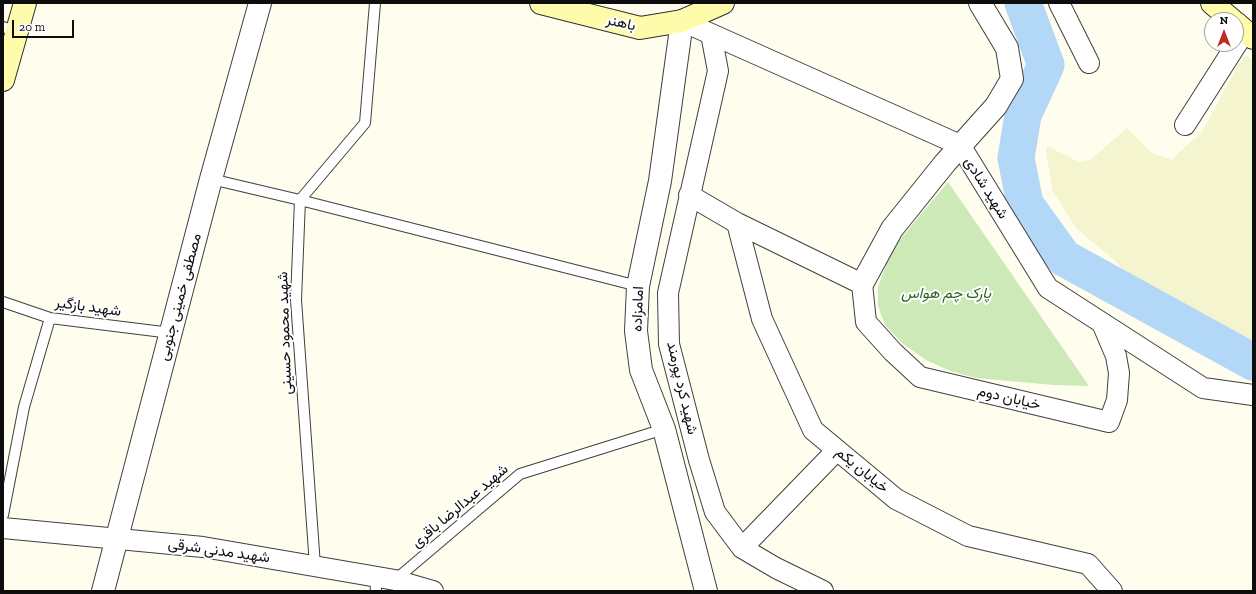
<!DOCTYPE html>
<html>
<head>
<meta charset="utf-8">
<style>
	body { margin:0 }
	#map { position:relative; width:1256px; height:594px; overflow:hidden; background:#fffdee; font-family:"Zilla Slab",serif }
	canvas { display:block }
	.frame { position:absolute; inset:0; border:4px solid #0d0d0d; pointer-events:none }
	.north { position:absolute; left:1204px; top:12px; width:40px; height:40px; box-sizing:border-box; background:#fff; border:1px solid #9e9e9e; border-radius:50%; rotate:0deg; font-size:11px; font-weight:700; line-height:16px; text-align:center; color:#0d0d0d }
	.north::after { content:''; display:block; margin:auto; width:14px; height:18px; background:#bd2b26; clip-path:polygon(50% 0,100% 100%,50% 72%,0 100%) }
	.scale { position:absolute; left:12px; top:20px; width:62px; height:18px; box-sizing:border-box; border:2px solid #0d0d0d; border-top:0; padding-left:5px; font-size:12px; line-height:14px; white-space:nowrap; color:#0d0d0d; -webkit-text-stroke:3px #fff; paint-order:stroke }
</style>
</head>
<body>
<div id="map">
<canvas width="1256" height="594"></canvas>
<div class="frame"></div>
<div class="north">N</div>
<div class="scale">20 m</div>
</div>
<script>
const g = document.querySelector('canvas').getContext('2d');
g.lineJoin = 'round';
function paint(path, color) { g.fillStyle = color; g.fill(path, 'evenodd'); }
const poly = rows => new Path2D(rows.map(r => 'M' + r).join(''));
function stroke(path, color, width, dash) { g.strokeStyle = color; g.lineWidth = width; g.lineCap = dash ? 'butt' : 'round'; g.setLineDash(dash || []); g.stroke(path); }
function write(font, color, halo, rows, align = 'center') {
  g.font = font + ' "Zilla Slab",Vazirmatn,serif'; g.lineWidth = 4; g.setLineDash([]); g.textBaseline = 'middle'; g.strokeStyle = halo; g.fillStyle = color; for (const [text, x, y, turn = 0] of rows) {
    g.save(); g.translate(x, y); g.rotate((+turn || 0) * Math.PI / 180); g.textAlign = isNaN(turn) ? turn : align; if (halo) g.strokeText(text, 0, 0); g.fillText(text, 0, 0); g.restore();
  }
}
paint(poly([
	[1246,55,1253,61,1253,353,1143,294,1114,260,1077,229,1053,192,1046,151,1047,146,1079,162,1090,160,1127,128,1152,153,1173,160,1176,155,1202,132,1239,63,1240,64]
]), '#f4f4cf');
paint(poly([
	[948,182,1089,386,1054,385,976,378,950,371,926,360,902,343,885,325,878,306,878,287,892,249]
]), '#cde9b8');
stroke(poly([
	[1023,3,1046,65,1023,115,1016,158,1025,204,1064,258,1253,362]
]), '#b3d7f6', 37);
const service = poly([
	[3,27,18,32],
	[211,179,300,200,638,286],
	[3,302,50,318,171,333],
	[3,515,24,407,50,318],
	[315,566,296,300,300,200,365,123,375,3],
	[375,577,376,591],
	[395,580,520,474,664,429]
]);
const minor = poly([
	[1059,3,1089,63],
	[682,21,960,145,1048,288,1203,388,1253,395],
	[711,34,718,71,668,293,669,344,699,460,715,512,742,548,776,568,823,591],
	[1185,125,1245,31],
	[689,195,737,223,862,284,866,322,893,352,920,377,1109,422,1117,400,1119,373,1116,356,1102,323],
	[737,223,762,319,813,430,896,499,968,536,1088,564,1112,591],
	[3,528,203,547,395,580,433,591],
	[742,548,837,450]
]);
const tertiary = poly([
	[682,21,660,181,638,286,636,331,641,370,664,429,706,591],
	[862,284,892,229,945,163,996,106,1012,79,1007,48,980,3],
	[103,591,211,179,260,3]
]);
const secondary = poly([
	[541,3,640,28,682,21,723,3],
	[1212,3,1232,20],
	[1236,23,1253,38],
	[3,80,25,3]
]);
stroke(service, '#404040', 12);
stroke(minor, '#404040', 22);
stroke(tertiary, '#404040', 24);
stroke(secondary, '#2f2f2f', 24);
stroke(service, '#fff', 10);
stroke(minor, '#fff', 20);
stroke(tertiary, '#fff', 22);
stroke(secondary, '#fefcaa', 22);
write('15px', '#0d0d0d', '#fff', [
	["باهنر",621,23,13],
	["شهید شادی",986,188,58],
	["مصطفی خمینی جنوبی",180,297,-75],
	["شهید بازگیر",88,307,8],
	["امامزاده",638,309,-88],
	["شهید محمود حسینی",285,333,-92],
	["شهید کرد پورمند",682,388,77],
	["خیابان دوم",1009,398,13],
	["خیابان یکم",862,470,39],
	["شهید عبدالرضا باقری",460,506,-40],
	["شهید مدنی شرقی",219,551,8]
]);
write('italic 15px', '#27651e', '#fff', [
	["پارک چم هواس",946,294]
]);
</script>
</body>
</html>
